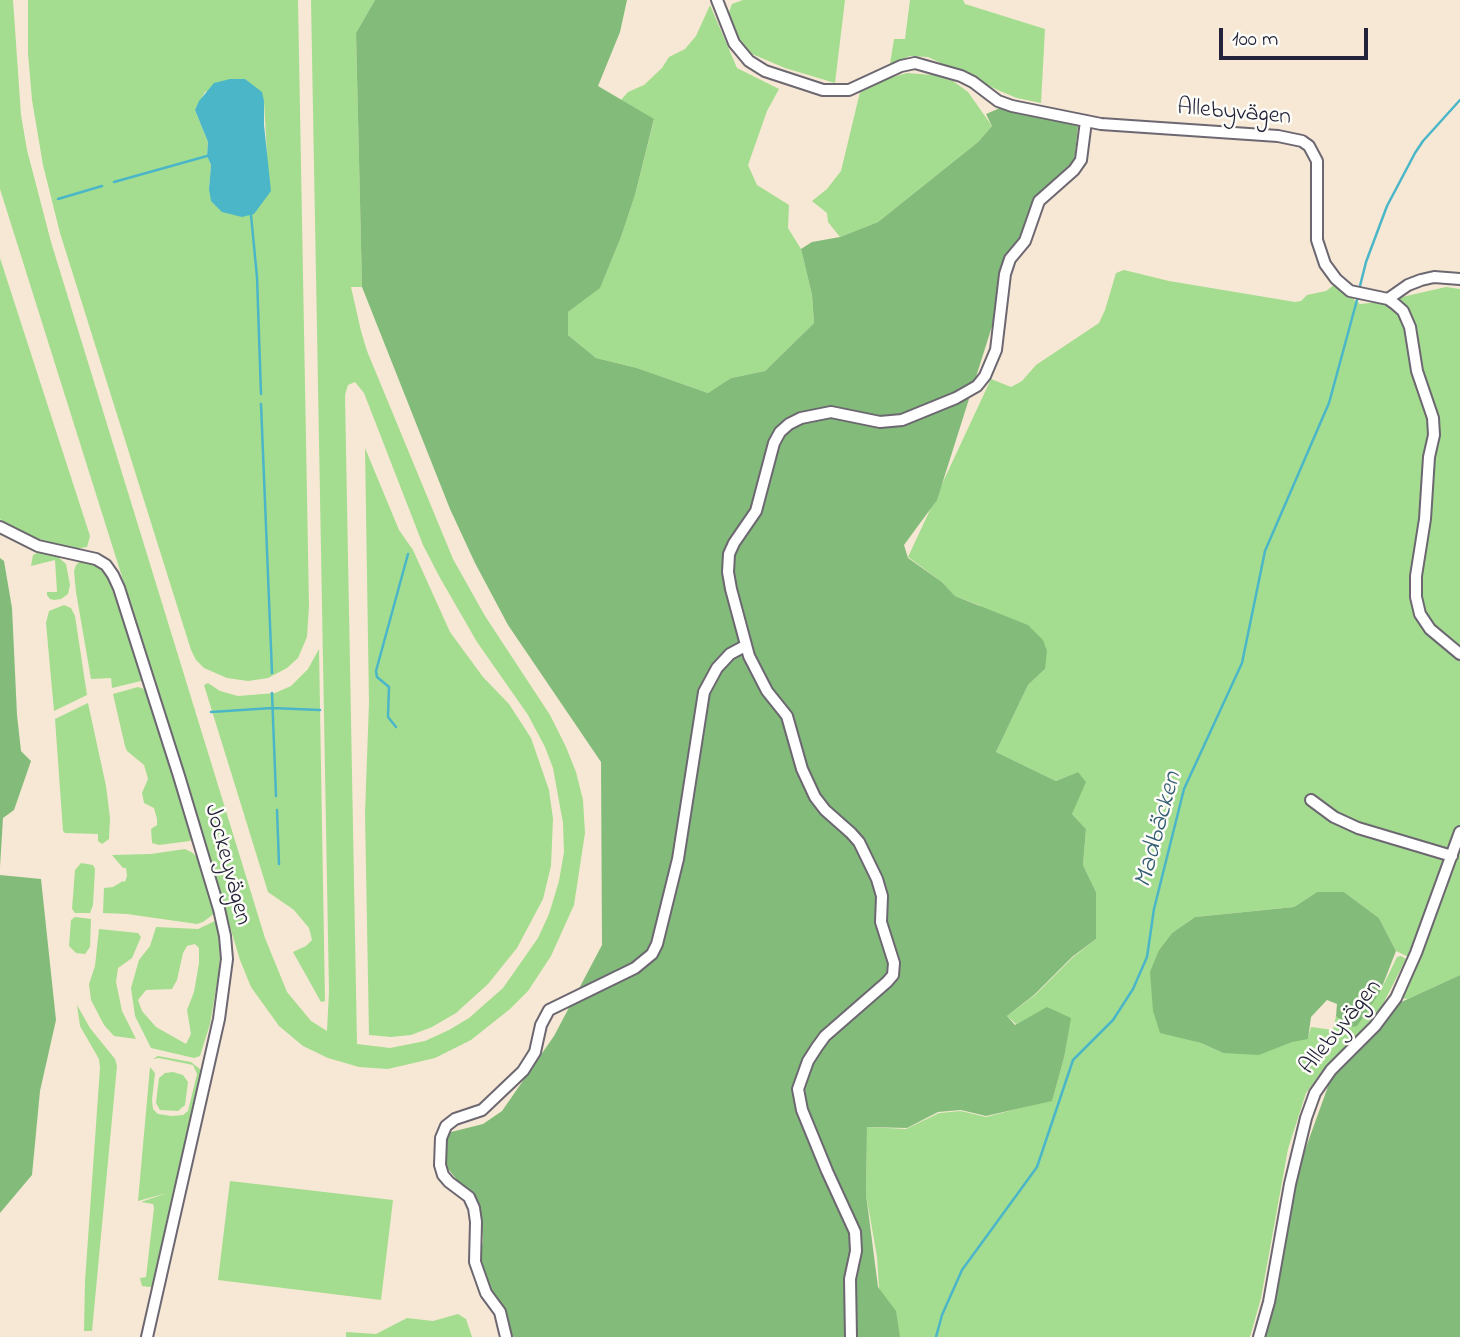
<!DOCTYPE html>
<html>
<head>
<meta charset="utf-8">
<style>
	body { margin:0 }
	#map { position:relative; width:1460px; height:1337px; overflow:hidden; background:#f6e8d4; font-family:"Indie Flower",sans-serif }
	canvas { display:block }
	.scale { position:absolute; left:1219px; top:28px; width:149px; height:32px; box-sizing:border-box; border:4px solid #22223b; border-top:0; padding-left:9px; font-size:21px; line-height:24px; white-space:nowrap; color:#22223b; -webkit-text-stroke:5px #fdfcf7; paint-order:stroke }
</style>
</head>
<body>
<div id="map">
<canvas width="1460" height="1337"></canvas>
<div class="scale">100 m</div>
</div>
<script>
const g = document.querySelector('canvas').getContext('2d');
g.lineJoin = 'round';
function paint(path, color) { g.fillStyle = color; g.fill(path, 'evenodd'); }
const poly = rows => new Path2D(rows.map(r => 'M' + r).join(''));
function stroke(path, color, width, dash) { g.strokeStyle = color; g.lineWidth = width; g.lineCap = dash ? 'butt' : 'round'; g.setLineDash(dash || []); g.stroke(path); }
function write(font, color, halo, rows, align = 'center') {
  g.font = font + ' "Indie Flower",sans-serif'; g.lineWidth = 5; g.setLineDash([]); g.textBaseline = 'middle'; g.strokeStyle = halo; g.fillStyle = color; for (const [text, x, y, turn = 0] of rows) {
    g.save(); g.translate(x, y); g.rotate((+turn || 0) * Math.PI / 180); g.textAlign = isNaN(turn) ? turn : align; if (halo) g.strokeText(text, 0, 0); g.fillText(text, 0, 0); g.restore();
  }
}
paint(poly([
	[0,0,13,0,21,115,27,150,51,242,265,938,287,992,311,1021,327,1031,329,991,311,0,375,0,356,33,362,287,351,287,361,331,367,351,453,559,485,616,550,715,566,747,576,772,583,800,585,833,574,905,551,956,528,991,510,1009,471,1040,435,1058,388,1069,359,1067,328,1058,303,1046,279,1026,251,987,240,960,185,777,0,189],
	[355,382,364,393,423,545,439,576,477,642,528,715,545,747,553,768,563,823,564,852,559,881,549,914,538,938,503,988,469,1018,449,1030,425,1041,390,1048,357,1044,345,395,348,385],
	[28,0,298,0,309,606,307,637,298,658,287,668,268,678,248,681,227,678,204,668,196,660,191,650,60,233,43,165,32,100,28,53],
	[245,79,264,101,267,155,209,189,211,165,207,156,208,142,195,110,205,92],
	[743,0,845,0,835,83,785,68,752,54,739,38,728,15,732,4],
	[910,0,963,0,965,4,1045,29,1041,103,1017,98,1000,91,928,57,910,56,890,64,894,39,905,39],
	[710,5,737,68,779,89,767,111,748,165,757,185,789,205,788,228,801,249,812,295,814,323,765,371,731,378,708,393,637,368,596,358,568,335,568,312,600,287,621,237,635,195,654,120,621,100,628,92,644,85,662,68,669,57,685,49,696,36],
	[907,73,933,75,953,81,968,92,992,126,978,142,878,222,840,237,828,222,827,213,812,201,827,189,841,171,860,92,886,79],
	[0,258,90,536,87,547,75,549,17,533,0,519],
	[1124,270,1169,281,1295,302,1301,301,1307,295,1326,291,1334,285,1360,304,1380,302,1446,287,1460,289,1460,975,1408,999,1400,998,1415,960,1396,951,1379,918,1344,892,1317,892,1294,907,1195,917,1172,933,1159,950,1160,1032,1201,1043,1223,1053,1308,1038,1311,1027,1333,1030,1336,1016,1380,992,1397,957,1401,956,1406,959,1379,1012,1322,1071,1306,1093,1288,1149,1261,1298,1250,1337,900,1337,879,1288,877,1257,866,1194,867,1127,906,1129,939,1113,961,1111,986,1117,1052,1100,1064,1058,1070,1018,1026,1020,1016,1024,1007,1016,1035,995,1072,958,1096,939,1096,892,1083,865,1086,829,1072,814,1078,772,1056,781,996,752,1028,685,1045,669,979,605,955,596,942,582,908,557,991,379,1011,387,1022,381,1036,365,1099,323,1105,310,1116,273],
	[365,448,399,530,413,550,450,632,483,677,509,704,531,738,549,790,553,819,551,866,543,899,517,948,488,984,456,1013,432,1027,411,1035,391,1037,369,1035,365,813,369,703],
	[41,551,57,556,66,564,70,585,68,594,61,599,54,600,50,599,47,595,47,592,57,592,55,560,31,566,33,555],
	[81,560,101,565,110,575,143,679,141,681,112,688,111,678,91,679,76,592,74,571,76,565],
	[64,605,71,608,75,616,87,695,54,711,46,623,49,611],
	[319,649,325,1001,321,1002,293,952,306,946,312,940,309,928,294,910,268,892,204,685,208,683,220,691,238,696,275,693,291,686,308,669],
	[138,687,147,690,189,826,192,837,190,841,159,845,152,843,151,829,157,825,157,819,154,808,144,803,142,793,148,779,147,775,144,765,127,751,125,746,113,694],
	[88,703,106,786,110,818,109,839,102,844,98,841,98,834,65,833,63,831,55,719],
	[185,849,193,853,198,858,215,913,203,922,197,924,127,914,103,913,104,888,113,887,123,881,125,882,127,876,126,868,123,868,112,855,151,854],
	[81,863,93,865,95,869,93,905,90,913,75,913,72,909,75,870],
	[75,917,91,919,90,947,85,954,76,953,69,946,71,920],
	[217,920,220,957,219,971,210,1024,200,1056,194,1058,151,1048,135,1016,131,988,139,960,150,946,156,927,198,929],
	[195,944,199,948,199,963,194,992,187,1010,191,1034,186,1044,156,1027,142,1011,138,1000,146,990,172,989,177,980,183,953,187,946],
	[99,929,138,933,141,937,132,958,118,968,116,982,122,1011,136,1039,114,1036,104,1025,91,1000,89,984,95,966],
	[77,1005,90,1028,115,1059,117,1066,92,1331,84,1331,85,1281,100,1068,99,1059,80,1026],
	[158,1056,191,1062,201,1070,153,1287,149,1287,142,1286,140,1278,146,1277,154,1208,153,1204,141,1202,167,1193,138,1201,150,1067,155,1073,152,1100,153,1109,158,1114,172,1116,183,1115,188,1111,197,1074,193,1065,159,1058,153,1059],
	[173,1072,183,1075,188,1082,185,1105,178,1111,160,1110,156,1103,159,1078,165,1073],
	[230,1181,393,1200,381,1300,218,1280],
	[458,1314,466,1319,472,1337,346,1337,346,1332,376,1334,407,1318,433,1321]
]), '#a4dd8f');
paint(poly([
	[375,0,627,0,620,32,598,86,654,119,635,195,621,237,600,288,568,312,568,335,596,358,637,368,708,393,731,378,765,371,814,323,812,295,801,249,812,242,840,237,878,222,978,142,992,126,986,114,1000,108,1078,126,1074,163,1034,198,1026,219,937,500,904,545,908,558,942,582,955,596,1028,625,1043,640,1047,651,1045,669,1028,685,996,752,1056,781,1078,772,1086,782,1072,814,1086,829,1083,865,1096,892,1096,939,1072,957,1034,995,1007,1016,1015,1025,1047,1007,1071,1018,1064,1058,1052,1101,986,1116,961,1110,938,1112,907,1128,867,1127,866,1194,878,1287,896,1311,900,1337,513,1337,479,1264,483,1240,480,1208,444,1164,447,1133,483,1124,502,1111,554,1036,602,945,601,762,508,625,475,563,450,509,362,287,356,33],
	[0,558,4,561,12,608,17,715,21,751,31,761,14,810,3,818,0,867],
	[0,875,41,879,56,1020,40,1091,32,1175,0,1213],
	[1317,892,1344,892,1379,918,1396,951,1380,992,1357,1026,1351,1027,1336,1016,1337,1004,1327,1000,1311,1017,1308,1039,1292,1042,1259,1055,1223,1053,1201,1043,1160,1033,1153,1011,1150,972,1159,950,1172,933,1195,917,1294,907],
	[1460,975,1460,1337,1262,1337,1295,1178,1331,1078,1397,1004]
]), '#83bc7a');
paint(poly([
	[230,79,245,79,262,92,264,101,264,125,271,191,254,214,242,217,222,212,211,201,209,189,211,165,207,156,208,142,195,110,199,101,214,83]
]), '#4bb6c8');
stroke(poly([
	[114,182,207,156],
	[58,199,102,186],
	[251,215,257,277,261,394],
	[1360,286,1366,262,1387,206,1415,153,1423,141,1460,100],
	[261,404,272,673],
	[272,693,276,796],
	[211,712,272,708,320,710],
	[396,727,388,717,389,687,377,677,376,671,408,554],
	[277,810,279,864],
	[936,1337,942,1315,962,1270,1037,1167,1073,1060,1113,1020,1133,989,1147,957,1154,909,1184,789,1242,663,1265,551,1329,403,1357,300]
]), '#4bb6c8', 2.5);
const minor = poly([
	[717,0,734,43,749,61,765,71,823,90,849,90,901,66,915,63,961,76,973,82,998,101,1012,106,1101,124,1278,136,1302,141,1309,146,1317,161,1317,240,1325,264,1336,279,1350,291,1388,299,1395,304,1403,311,1410,327,1417,371,1433,418,1434,435,1429,457,1425,519,1416,576,1416,597,1420,614,1430,629,1460,654],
	[1388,299,1408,285,1421,280,1434,277,1460,279],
	[0,527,38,546,96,559,106,565,113,575,119,588,179,776,219,909,225,936,227,959,219,1019,147,1337],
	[1311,800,1334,817,1358,828,1452,856],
	[506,1337,500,1312,486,1293,475,1262,476,1222,474,1208,469,1197,449,1182,443,1175,440,1165,441,1138,446,1126,455,1119,482,1110,523,1071,535,1052,541,1025,549,1010,635,968,652,954,657,944,678,859,704,692,717,668,730,654,745,646],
	[851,1337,850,1279,856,1251,855,1232,827,1171,802,1110,798,1089,808,1061,817,1047,825,1036,887,982,893,975,894,963,881,922,882,896,877,879,859,842,851,833,825,810,815,797,802,769,787,716,767,691,749,656,731,589,728,572,729,554,734,543,756,511,774,443,780,432,789,424,801,418,831,412,880,422,902,420,956,398,977,386,985,376,996,350,1005,274,1010,259,1025,241,1039,201,1074,170,1081,160,1086,121],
	[1259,1337,1269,1302,1290,1184,1306,1118,1315,1093,1331,1070,1375,1026,1396,998,1416,953,1460,832]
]);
stroke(minor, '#6c6771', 14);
stroke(minor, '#fff', 10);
write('24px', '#22223b', '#fdfcf7', [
	["Allebyvägen",1234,114,5],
	["Jockeyvägen",226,865,75],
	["Allebyvägen",1342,1028,-51]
]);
write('italic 26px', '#325d73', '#fdfcf7', [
	["Madbäcken",1160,830,-75]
]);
</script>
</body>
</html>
